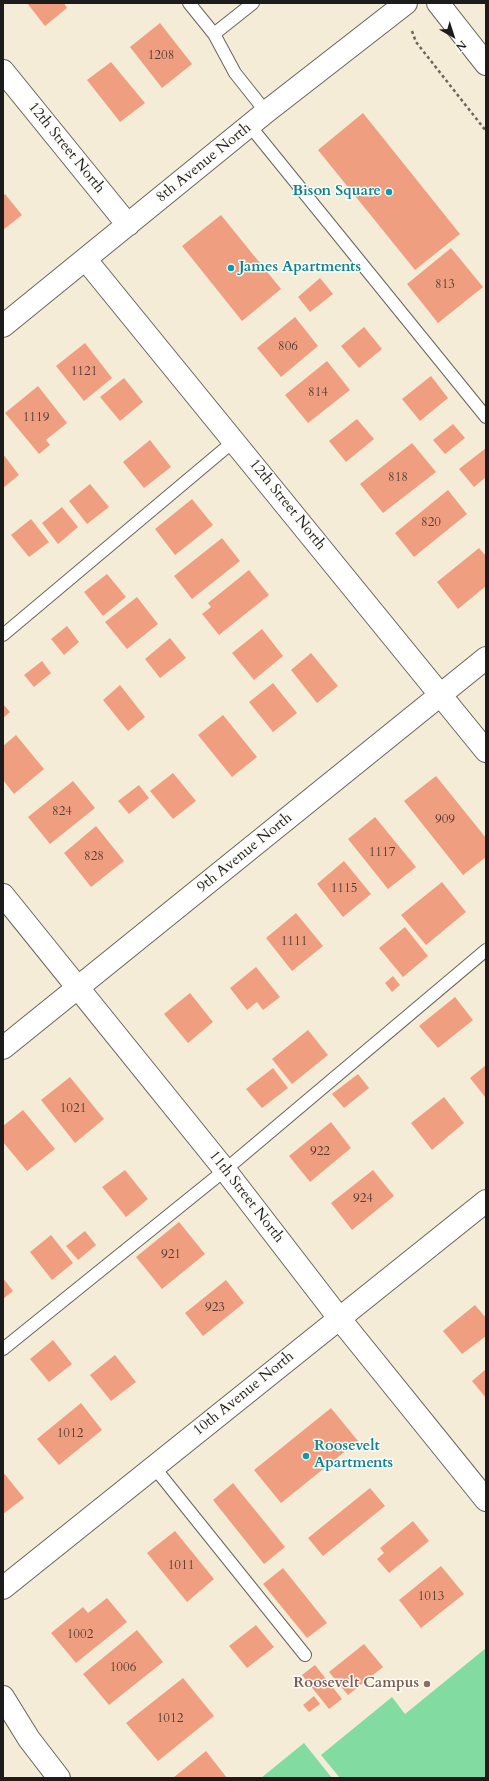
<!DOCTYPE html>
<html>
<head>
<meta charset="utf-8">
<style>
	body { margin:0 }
	#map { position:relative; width:489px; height:1781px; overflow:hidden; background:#f5ecd8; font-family:Cardo,serif }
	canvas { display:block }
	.frame { position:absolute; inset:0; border:4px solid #1c1c1c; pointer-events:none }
	.north { position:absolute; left:433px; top:16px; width:40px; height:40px; -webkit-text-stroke:3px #fdfcf7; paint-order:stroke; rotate:141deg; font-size:11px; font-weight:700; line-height:16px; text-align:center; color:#1c1c1c }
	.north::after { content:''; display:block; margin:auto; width:14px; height:18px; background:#1c1c1c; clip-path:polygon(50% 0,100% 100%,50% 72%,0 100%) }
</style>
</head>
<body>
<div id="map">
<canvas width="489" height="1781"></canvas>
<div class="frame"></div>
<div class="north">N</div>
</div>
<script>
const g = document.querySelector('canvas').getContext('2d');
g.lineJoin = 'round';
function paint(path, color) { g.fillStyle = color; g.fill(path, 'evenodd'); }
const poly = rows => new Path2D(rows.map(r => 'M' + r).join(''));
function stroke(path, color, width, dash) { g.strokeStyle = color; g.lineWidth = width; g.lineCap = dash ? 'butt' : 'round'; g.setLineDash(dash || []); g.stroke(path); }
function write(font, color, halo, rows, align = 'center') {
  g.font = font + ' Cardo,serif'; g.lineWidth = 3; g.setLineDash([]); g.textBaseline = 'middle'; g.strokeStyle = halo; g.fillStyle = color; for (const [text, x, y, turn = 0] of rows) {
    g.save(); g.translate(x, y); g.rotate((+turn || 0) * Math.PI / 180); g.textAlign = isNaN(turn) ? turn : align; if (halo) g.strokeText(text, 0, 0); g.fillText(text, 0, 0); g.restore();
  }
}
paint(poly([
	[486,1648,486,1778,340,1778,321,1755,392,1697,405,1714],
	[304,1743,332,1778,261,1778]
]), '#82dca2');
paint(poly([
	[27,3,64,3,67,8,45,26],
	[160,23,192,64,162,88,130,47],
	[111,62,145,103,120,122,87,80],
	[363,113,460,234,415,270,318,150],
	[5,194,22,215,3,230,3,196],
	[221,215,281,289,242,321,182,246],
	[451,248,483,287,438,323,407,284],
	[320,278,333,294,310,312,298,297],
	[295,317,318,346,281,377,257,348],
	[364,327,382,349,359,368,341,346],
	[85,343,112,378,84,401,56,366],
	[327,361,350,390,308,423,285,395],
	[431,376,448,398,420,421,402,399],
	[124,378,143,402,120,421,100,397],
	[38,386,67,423,46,440,50,445,39,454,5,413],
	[357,419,374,439,346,462,329,441],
	[453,424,465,438,445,454,433,440],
	[150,440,171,467,144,488,123,462],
	[412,443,436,472,383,513,360,484],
	[486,448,486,477,474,487,459,469],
	[3,454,19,475,3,488],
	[90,484,109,507,87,524,69,501],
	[448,490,467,514,414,557,395,533],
	[192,499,213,525,175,555,155,529],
	[62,507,78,527,58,544,42,523],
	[31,519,49,542,29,557,11,535],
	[222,538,240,561,192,599,174,576],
	[479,548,486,556,486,586,458,609,437,582],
	[249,570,269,595,219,635,202,614,211,607,208,603],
	[107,574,126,597,103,616,84,592],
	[137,597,158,624,127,649,105,622],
	[67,626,79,642,64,655,51,639],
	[262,629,283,656,254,680,232,653],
	[170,638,186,658,160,678,145,659],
	[311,653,338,686,317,703,291,670],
	[42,661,51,673,34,687,24,675],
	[273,683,297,713,273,732,249,702],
	[120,685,145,717,128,731,103,700],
	[3,704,10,712,3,718],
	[223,715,257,757,232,777,198,735],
	[16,735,44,769,14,794,3,780,3,746],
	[173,773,196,801,173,819,150,791],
	[436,776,486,838,486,857,463,875,404,801],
	[73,781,95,808,50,844,28,817],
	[139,785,149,798,129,814,118,801],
	[375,817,416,867,388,889,348,839],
	[96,826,124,861,91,887,64,853],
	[344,861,371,894,343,917,317,884],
	[442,882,466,912,426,945,401,915],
	[296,913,323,946,292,971,266,938],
	[405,927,428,956,403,977,379,948],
	[256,967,280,997,263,1010,257,1002,247,1010,230,988],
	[393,976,400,985,392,992,385,983],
	[190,993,213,1022,188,1043,164,1014],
	[455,997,473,1020,438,1048,419,1026],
	[308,1030,328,1055,292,1084,272,1059],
	[486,1065,486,1096,485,1097,470,1078],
	[273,1068,288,1088,262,1108,246,1089],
	[358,1074,369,1088,344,1108,332,1094],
	[70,1077,104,1119,75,1143,41,1100],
	[444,1097,464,1123,432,1150,411,1123],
	[23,1110,55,1149,27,1171,3,1142,3,1126],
	[331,1122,351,1148,310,1182,289,1156],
	[125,1170,148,1199,126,1217,102,1187],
	[373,1170,394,1196,352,1230,331,1203],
	[179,1222,205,1254,162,1289,136,1257],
	[85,1231,96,1245,78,1260,66,1246],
	[51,1235,73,1263,52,1280,30,1252],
	[3,1278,13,1291,3,1299],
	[226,1280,244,1303,203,1336,185,1313],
	[475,1305,486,1318,486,1336,462,1354,443,1331],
	[53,1340,72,1364,49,1382,30,1359],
	[115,1355,136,1382,111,1401,90,1375],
	[486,1369,486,1398,472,1381],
	[81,1403,102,1430,59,1465,37,1439],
	[331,1408,358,1441,281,1503,254,1470],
	[3,1472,24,1498,3,1514],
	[233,1483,285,1547,264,1564,213,1500],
	[370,1488,385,1506,323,1556,308,1538],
	[413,1521,429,1541,389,1573,377,1559,384,1553,380,1548],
	[175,1531,214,1579,187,1602,147,1553],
	[441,1566,464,1594,421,1628,399,1600],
	[283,1568,327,1623,307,1638,263,1584],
	[107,1598,127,1622,76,1663,51,1633,83,1607,88,1613],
	[256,1625,274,1647,247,1668,229,1646],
	[137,1630,163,1662,109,1705,83,1674],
	[364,1644,383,1667,348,1695,329,1672],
	[315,1665,342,1699,329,1709,302,1675],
	[183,1678,214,1716,158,1761,126,1723],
	[314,1696,320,1704,309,1712,303,1705],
	[206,1751,227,1778,173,1778]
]), '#f09e80');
const lane = poly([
	[189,3,214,34],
	[253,3,214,34,235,73,266,112],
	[250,126,486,417],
	[3,635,234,441],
	[3,1349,225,1170,486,950],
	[154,1467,305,1655]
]);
const street = poly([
	[3,71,128,225],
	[86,260,486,751],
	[3,326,266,112,406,3],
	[3,895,225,1170,339,1318,486,1500],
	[3,1048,486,658],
	[3,1588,486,1201]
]);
const primary = poly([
	[438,3,486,64],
	[3,1697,29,1739,59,1778]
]);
stroke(lane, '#68655e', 14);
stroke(street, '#68655e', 24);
stroke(primary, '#68655e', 24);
stroke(poly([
	[412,31,416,42,486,131]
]), '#68655e', 2.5, [3, 3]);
stroke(lane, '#fff', 12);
stroke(street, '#fff', 22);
stroke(primary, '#fff', 22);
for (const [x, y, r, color] of [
	[389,192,4,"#0f9aa8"],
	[231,268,4,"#0f9aa8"],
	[306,1456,4,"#0f9aa8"],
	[427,1684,4,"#8d6e63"]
]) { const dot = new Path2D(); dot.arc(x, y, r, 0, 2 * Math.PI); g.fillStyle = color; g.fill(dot); stroke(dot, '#fdfcf7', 1.5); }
write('13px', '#513c35', null, [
	["1208",161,56],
	["813",445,285],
	["806",288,347],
	["1121",84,372],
	["814",318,393],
	["1119",36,418],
	["818",398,478],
	["820",431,523],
	["824",62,812],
	["909",445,820],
	["1117",382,853],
	["828",94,857],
	["1115",344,889],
	["1111",294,942],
	["1021",73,1109],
	["922",320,1152],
	["924",363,1199],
	["921",171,1255],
	["923",215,1308],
	["1012",70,1434],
	["1011",181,1566],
	["1013",431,1597],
	["1002",80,1635],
	["1006",123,1668],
	["1012",170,1719]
]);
write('15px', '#1c1c1c', '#fdfcf7', [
	["12th Street North",66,148,51],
	["8th Avenue North",204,163,-39],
	["12th Street North",287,505,51],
	["9th Avenue North",245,853,-39],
	["11th Street North",246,1197,52],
	["10th Avenue North",244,1394,-39]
]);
write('bold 15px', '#0d838f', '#fdfcf7', [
	["Bison Square",381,192,"right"],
	["James Apartments",239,268],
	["Roosevelt",314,1447],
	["Apartments",314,1464]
], 'left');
write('bold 15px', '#785e54', '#fdfcf7', [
	["Roosevelt Campus",419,1684]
], 'right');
</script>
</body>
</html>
